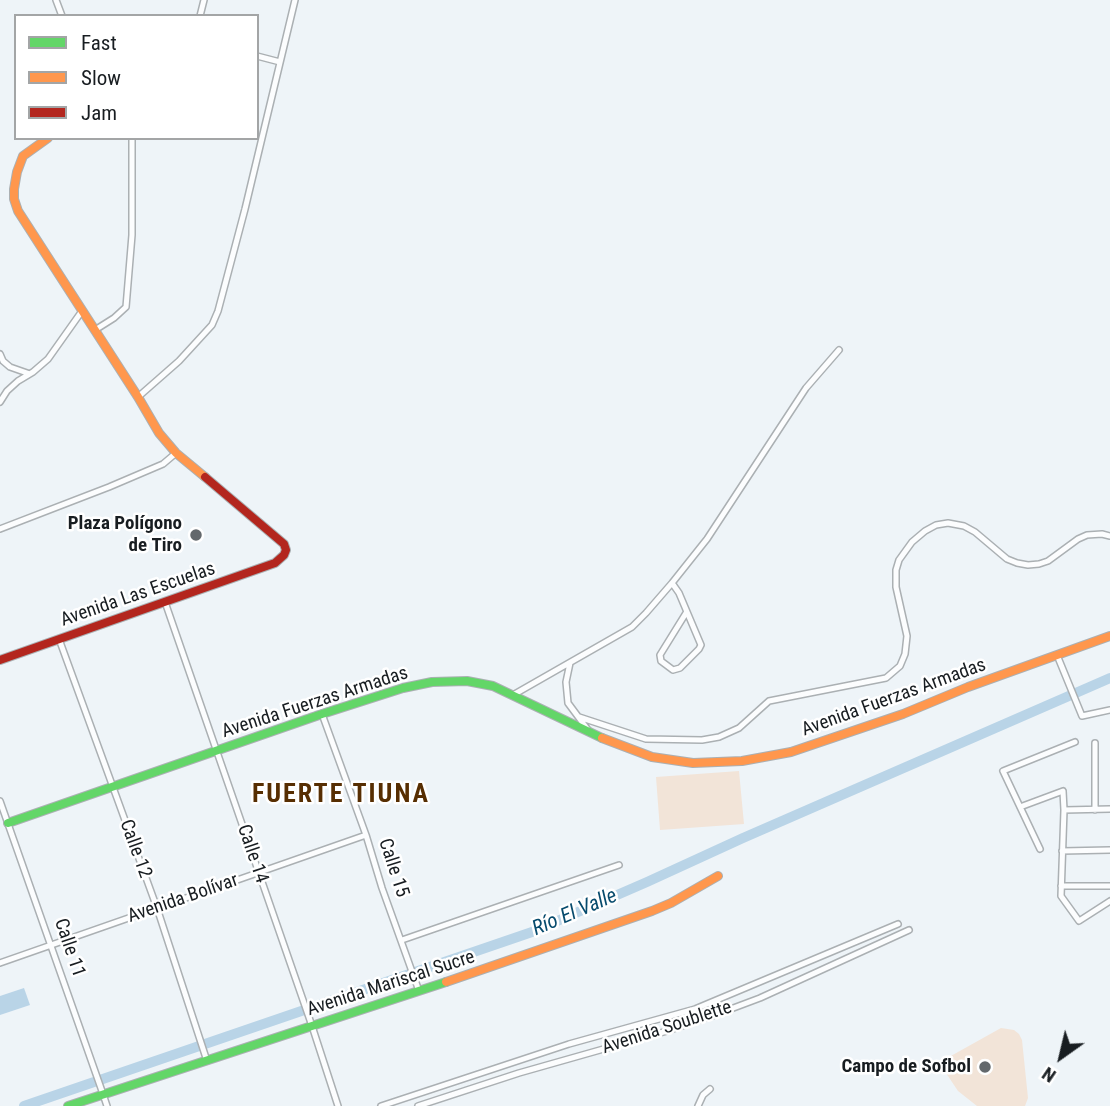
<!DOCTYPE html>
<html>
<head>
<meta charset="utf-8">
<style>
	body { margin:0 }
	#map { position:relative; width:1110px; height:1106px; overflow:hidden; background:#eef4f8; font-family:"Roboto Condensed",sans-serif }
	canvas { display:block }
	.legend { position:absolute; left:14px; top:14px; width:245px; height:126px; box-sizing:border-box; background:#fff; border:2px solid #a3a5a6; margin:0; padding:9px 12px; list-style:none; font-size:21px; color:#181d21 }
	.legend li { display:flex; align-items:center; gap:14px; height:35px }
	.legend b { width:35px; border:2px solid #a3a5a6 }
	.north { position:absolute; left:1026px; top:1022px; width:70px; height:70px; -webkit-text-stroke:5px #fff; paint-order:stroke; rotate:214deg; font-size:19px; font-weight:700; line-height:28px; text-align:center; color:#181d21 }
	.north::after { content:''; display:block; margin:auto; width:24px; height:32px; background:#181d21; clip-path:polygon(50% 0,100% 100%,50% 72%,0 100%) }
</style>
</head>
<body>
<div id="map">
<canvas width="1110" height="1106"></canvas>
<ul class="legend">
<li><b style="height:9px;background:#63d668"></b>Fast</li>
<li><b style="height:9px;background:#ff974d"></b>Slow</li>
<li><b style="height:9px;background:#b3261e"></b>Jam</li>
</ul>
<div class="north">N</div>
</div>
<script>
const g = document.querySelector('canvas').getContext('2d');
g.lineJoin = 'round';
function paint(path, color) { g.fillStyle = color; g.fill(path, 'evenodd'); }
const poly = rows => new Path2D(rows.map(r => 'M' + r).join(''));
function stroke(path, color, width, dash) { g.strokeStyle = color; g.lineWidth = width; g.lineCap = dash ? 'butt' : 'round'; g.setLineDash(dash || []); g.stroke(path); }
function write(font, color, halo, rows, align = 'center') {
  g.font = font + ' "Roboto Condensed",sans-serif'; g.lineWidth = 5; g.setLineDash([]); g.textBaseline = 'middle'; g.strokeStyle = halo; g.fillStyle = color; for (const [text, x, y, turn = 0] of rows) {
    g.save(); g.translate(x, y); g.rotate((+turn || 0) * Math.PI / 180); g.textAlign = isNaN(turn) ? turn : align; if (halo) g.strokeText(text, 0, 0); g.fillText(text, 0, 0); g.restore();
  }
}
paint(poly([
	[739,771,744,824,660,830,656,777],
	[1001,1028,1014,1030,1019,1034,1022,1040,1028,1098,1025,1106,977,1106,958,1091,944,1070,945,1062,949,1057]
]), '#f2e4d8');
paint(poly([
	[24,988,30,1005,0,1015,0,996]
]), '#b9d4e7');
stroke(poly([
	[24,1106,532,932,647,882,743,838,1110,678]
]), '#b9d4e7', 10);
const street = poly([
	[56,0,62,16],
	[200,16,204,0],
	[257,56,280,62],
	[95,330,114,318,126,307,132,235,132,138],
	[0,354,3,361,10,367,30,374],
	[138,397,179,361,212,325,218,311,245,209,295,0],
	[0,402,7,391,18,381,33,372,48,359,82,311],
	[0,529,109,487,163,464,176,453],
	[672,583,679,593,701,645,699,649,680,668,673,670,661,661,660,655,686,613],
	[165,602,312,1026,338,1106],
	[59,639,157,908,207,1061],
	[1057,655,1082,716,1110,710],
	[570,663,566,682,568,703,588,730],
	[513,695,632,627,646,613,672,583,707,539,806,388,839,350],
	[322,714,366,835,382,888,419,991],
	[579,717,646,739,702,740,719,737,739,728,769,701,886,678,900,666,905,654,907,636,896,587,896,570,899,560,912,542,925,531,936,525,948,523,964,526,975,532,1007,559,1017,563,1028,565,1039,564,1048,561,1078,539,1087,535,1102,534,1110,536],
	[1095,743,1095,810],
	[0,801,103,1094],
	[1020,807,1063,791,1064,810,1061,896,1079,921,1110,901],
	[1064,810,1110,809],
	[1040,849,1003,771,1075,742],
	[1062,851,1110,850],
	[1061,886,1110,886],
	[402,940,619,865],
	[0,963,366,835],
	[103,1094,107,1106],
	[381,1106,569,1044,695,1009,898,924],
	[418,1106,519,1073,667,1031,712,1016,760,998,909,930],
	[698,1106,703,1095,710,1089]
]);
const fast = poly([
	[8,823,322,714,403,688,432,682,467,681,493,686,602,738],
	[68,1106,446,982]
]);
const slow = poly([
	[48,138,23,156,17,172,14,189,14,199,18,211,138,397,159,433,176,453,205,477],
	[602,738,652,757,693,763,742,761,791,752,903,714,968,687,1110,636],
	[446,982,652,911,671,903,718,876]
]);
const jam = poly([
	[0,660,275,563,284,555,286,550,284,544,205,477]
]);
stroke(street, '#abb0b3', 8);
stroke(fast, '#abb0b3', 10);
stroke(slow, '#abb0b3', 10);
stroke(jam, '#abb0b3', 10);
stroke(street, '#fcfdfe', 5);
stroke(fast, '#63d668', 8);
stroke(slow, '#ff974d', 8);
stroke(jam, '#b3261e', 8);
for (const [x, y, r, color] of [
	[196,535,7,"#63686c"],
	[985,1067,7,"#63686c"]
]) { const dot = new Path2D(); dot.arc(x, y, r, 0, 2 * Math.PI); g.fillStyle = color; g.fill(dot); stroke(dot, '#fff', 2.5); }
write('bold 19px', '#181d21', '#fff', [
	["Plaza Polígono",182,524],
	["de Tiro",182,546],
	["Campo de Sofbol",971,1067]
], 'right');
write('19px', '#181d21', '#fff', [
	["Avenida Las Escuelas",138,595,-19],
	["Avenida Fuerzas Armadas",894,698,-20],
	["Avenida Fuerzas Armadas",315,703,-18],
	["Calle 12",135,849,70],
	["Calle 14",252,854,71],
	["Calle 15",393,868,72],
	["Avenida Bolívar",183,899,-19],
	["Calle 11",69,948,71],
	["Avenida Mariscal Sucre",391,984,-18],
	["Avenida Soublette",667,1028,-18]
]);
write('italic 21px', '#074b6d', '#fff', [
	["Río El Valle",575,913,-23]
]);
g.letterSpacing = '2px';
write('bold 26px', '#572e02', '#fff', [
	["FUERTE TIUNA",341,795]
]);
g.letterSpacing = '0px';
</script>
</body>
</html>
